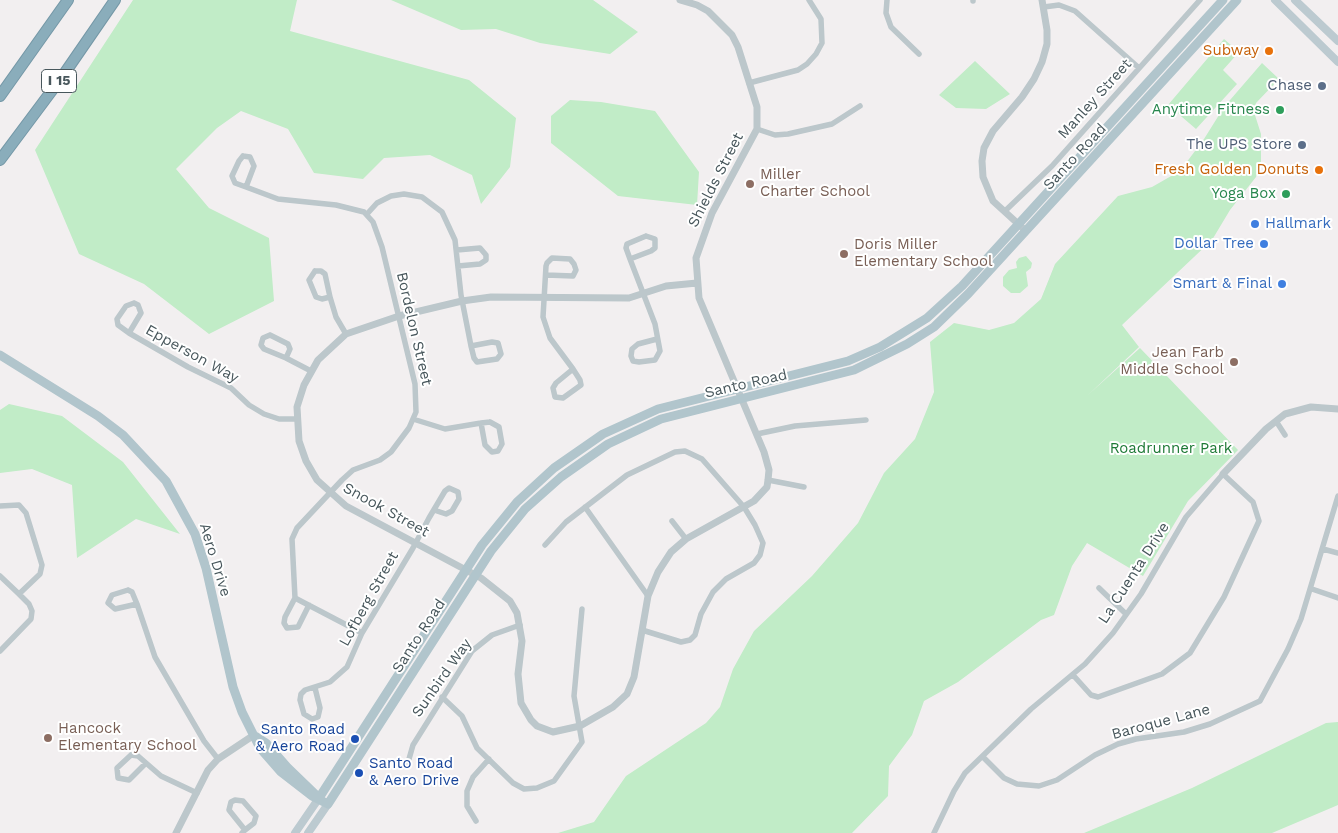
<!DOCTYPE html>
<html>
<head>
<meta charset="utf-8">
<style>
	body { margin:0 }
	canvas { display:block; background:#f2eff0 }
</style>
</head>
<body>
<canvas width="1338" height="833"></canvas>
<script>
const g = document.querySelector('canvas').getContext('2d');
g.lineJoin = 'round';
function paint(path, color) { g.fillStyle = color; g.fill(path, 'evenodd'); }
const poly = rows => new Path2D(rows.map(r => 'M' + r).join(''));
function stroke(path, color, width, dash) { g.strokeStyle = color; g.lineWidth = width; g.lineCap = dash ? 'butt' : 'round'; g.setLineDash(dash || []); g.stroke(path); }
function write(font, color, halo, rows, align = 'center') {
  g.font = font + ' "Work Sans",sans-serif'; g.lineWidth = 4; g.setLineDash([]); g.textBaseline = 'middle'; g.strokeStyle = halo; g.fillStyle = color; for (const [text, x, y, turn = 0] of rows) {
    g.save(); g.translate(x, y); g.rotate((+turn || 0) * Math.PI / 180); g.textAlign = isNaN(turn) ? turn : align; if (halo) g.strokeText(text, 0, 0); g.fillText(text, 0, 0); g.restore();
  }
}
paint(poly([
	[133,0,297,0,290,31,469,80,516,118,510,167,481,204,472,175,430,155,384,158,363,179,314,173,288,129,241,111,217,128,176,169,209,208,269,238,274,301,209,334,144,284,79,254,35,150],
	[391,0,593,0,638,32,610,54,540,43,496,29,461,30],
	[1224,39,1239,52,1223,70,1237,84,1196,129,1168,105],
	[975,61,1010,94,986,109,956,108,939,95],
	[1262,63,1279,79,1256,103,1254,112,1261,134,1261,162,1256,177,1230,210,1212,240,1122,325,1139,347,1088,395,1140,348,1238,450,1188,501,1143,576,1087,543,1072,566,1054,615,1041,620,958,682,924,701,912,735,889,766,888,796,852,833,558,833,594,822,626,776,706,723,720,707,733,669,754,631,812,576,858,523,884,473,915,439,934,392,930,342,954,323,989,330,1014,323,1041,299,1055,264,1118,196,1152,187,1180,171,1204,139,1224,107],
	[570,100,601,102,655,111,699,172,697,205,618,196,551,143,551,116],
	[1026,256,1032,263,1031,268,1026,272,1028,286,1020,293,1011,293,1003,286,1003,277,1009,270,1017,268,1016,262,1019,258],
	[9,404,62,416,123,462,180,534,136,519,77,558,72,485,32,469,0,473,0,410],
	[1338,722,1338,805,1272,833,1084,833,1192,788,1326,723]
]), '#c1ecc7');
const motorway = poly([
	[0,96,68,0],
	[0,160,62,77,115,0]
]);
stroke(motorway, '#7598a7', 12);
stroke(poly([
	[887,0,886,13,891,27,919,54],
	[973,1,973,0],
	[1044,7,1059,5,1075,11,1139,68],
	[749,83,798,70,807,64,816,54,822,43,821,19,809,0],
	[757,129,775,135,788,134,832,124,860,106],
	[243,156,250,157,254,166,246,187,235,183,232,176,239,161,243,156],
	[246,187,278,199,336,205,364,212,373,222,382,247,415,384,416,412,409,428,391,452,380,460,353,470,342,480,297,528,292,539,295,598,362,633],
	[1005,211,1052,166,1200,0],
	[367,214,377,203,391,196,404,194,422,197,442,212,455,240,461,295,471,346],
	[646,236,655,239,655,248,651,251,630,259,626,248,627,244,646,236],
	[457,250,480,248,486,255,486,260,480,264,458,266],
	[630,259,655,324,660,351,655,360,639,362,633,361,631,356,632,349,638,344,657,339],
	[315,271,321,271,325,274,330,297,322,299,316,297,309,280,315,271],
	[546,275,573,276,576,270,574,264,570,259,552,258,547,263,546,266,543,317,550,338,573,369],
	[330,297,336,317,346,334],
	[134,303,138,305,141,313,129,333,118,325,117,319,126,306,134,303],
	[129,333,188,367,231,388,249,405,264,414,279,419,297,419],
	[270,335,288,344,290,349,286,358,264,349,261,345,263,338,270,335],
	[492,342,498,343,501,354,497,359,477,362,474,358,471,346,492,342],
	[286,358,311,371],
	[573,369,580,380,581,385,563,398,555,397,553,388,556,383,573,369],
	[413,419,445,429,481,423],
	[1276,421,1285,435],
	[490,422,499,427,502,444,498,451,492,452,485,445,481,423,490,422],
	[757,434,795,426,866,420],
	[768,480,804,487],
	[0,506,19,505,26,513,42,565,40,574,19,594,0,576],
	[585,507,648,596],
	[672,521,686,539],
	[545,545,566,522,627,475,675,452,685,451,702,459,744,507,755,525,763,543,760,555,754,563,726,579,713,592,701,614,695,635,690,640,681,642,642,630],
	[1323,549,1338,553],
	[1099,588,1126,614],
	[1312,589,1338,598],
	[128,590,132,592,137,604,115,609,108,603,112,595,128,590],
	[295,598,285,617,284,623,287,628,298,627,309,605],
	[137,604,155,657,204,741,218,759],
	[0,651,31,619,32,611,29,604,19,594],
	[315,688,320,708,318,717,312,719,304,714,300,700,301,694,305,690,330,682,347,667,362,633,413,548,429,518,445,491,449,488,458,492,459,499,452,511,446,514,434,510],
	[442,697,462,716,477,748,513,783,524,789,537,788,554,781,582,742,574,696,582,609],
	[131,755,138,756,146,763,129,780,118,778,117,768,131,755],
	[983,757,1004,778,1017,784,1039,786,1057,780,1095,755,1118,744,1136,739,1184,732,1210,724,1260,701,1288,649,1301,619,1338,496],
	[146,763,161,776,197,793],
	[407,766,413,745,472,651,492,635,520,625],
	[476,821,467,806,467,791,473,777,489,759],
	[242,833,245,830,254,823,256,816,243,801,235,800,231,802,229,810,245,830],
	[934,833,954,791,965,773,1031,709,1085,664,1113,633,1141,594,1186,517,1223,474,1253,502,1259,521,1224,597,1190,653,1162,674,1098,697,1091,695,1073,675]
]), '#bcc7cb', 5.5);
stroke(poly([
	[680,0,697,5,708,11,732,35,738,47,757,107,757,129,712,213,696,258,699,298,764,452,769,470,768,480,767,487,754,501,686,539,671,552,658,572,648,596,634,677,627,694,613,707,580,726,553,732,537,726,531,720,521,703,518,674,522,641,517,613,510,601,481,578,346,506,317,480,306,461,299,441,297,407,304,385,318,360,346,334,399,316,462,301,491,297,629,298,666,286,697,283],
	[1026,231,993,201,983,177,982,161,984,148,993,131,1022,97,1034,79,1042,62,1047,44,1047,30,1042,0],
	[1223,474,1266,429,1285,414,1311,407,1338,409],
	[176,833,208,770,218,759,254,735]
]), '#bcc7cb', 7);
stroke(poly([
	[1275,0,1338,62],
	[1295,0,1338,41],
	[295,833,319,798],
	[308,833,328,804]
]), '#bccad0', 8);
stroke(poly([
	[0,355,98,416,123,435,166,481,195,534,206,568,233,687,242,712,260,748,281,772,312,796,328,804,491,551,525,509,561,477,608,444,661,419,854,370,907,344,934,327,968,294,1237,0],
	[255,736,266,743,287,767,317,796],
	[319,798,482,545,517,502,554,468,603,434,658,409,848,361,880,347,927,318,962,286,1223,0]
]), '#b1c5cc', 9);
stroke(motorway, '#8aadbb', 10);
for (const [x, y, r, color] of [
	[1269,51,5,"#e8710a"],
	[1322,86,5,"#5c6f8a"],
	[1280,110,5,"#2e9e5b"],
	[1302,145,5,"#5c6f8a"],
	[1319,170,5,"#e8710a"],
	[750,184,5,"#8d6e63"],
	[1286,194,5,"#2e9e5b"],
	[1255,224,5,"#3f7fe0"],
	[1264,244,5,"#3f7fe0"],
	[844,254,5,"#8d6e63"],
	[1282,284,5,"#3f7fe0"],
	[1234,362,5,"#8d6e63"],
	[48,738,5,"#8d6e63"],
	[355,739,5,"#1a4fb4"],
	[359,773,5,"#1a4fb4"]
]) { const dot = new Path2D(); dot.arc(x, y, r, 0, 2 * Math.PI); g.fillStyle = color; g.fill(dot); stroke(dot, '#fff', 2); }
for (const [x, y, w] of [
	[59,81,35]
]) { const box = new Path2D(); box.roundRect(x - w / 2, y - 11.5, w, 23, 4); g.fillStyle = '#fff'; g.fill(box); stroke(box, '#48575c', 1); }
write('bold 14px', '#48575c', null, [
	["I 15",59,81]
]);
write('15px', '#c56008', '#fff', [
	["Subway",1259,51],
	["Fresh Golden Donuts",1309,170]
], 'right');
write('15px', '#4e5e75', '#fff', [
	["Chase",1312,86],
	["The UPS Store",1292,145]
], 'right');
write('15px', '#48575c', '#fff', [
	["Manley Street",1095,99,-48],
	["Santo Road",1075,157,-47],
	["Shields Street",716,180,-63],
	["Bordelon Street",414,329,77],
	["Epperson Way",192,354,29],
	["Santo Road",746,384,-13],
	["Snook Street",386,510,29],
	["Aero Drive",215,560,73],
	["La Cuenta Drive",1134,573,-57],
	["Lofberg Street",369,599,-61],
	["Santo Road",419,636,-57],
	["Sunbird Way",442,678,-55],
	["Baroque Lane",1161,722,-15]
]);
write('15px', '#27864d', '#fff', [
	["Anytime Fitness",1270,110],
	["Yoga Box",1276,194]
], 'right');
write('15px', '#785e54', '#fff', [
	["Miller",760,175],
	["Charter School",760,192],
	["Doris Miller",854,245],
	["Elementary School",854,262],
	["Jean Farb",1224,353,"right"],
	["Middle School",1224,370,"right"],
	["Hancock",58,729],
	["Elementary School",58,746]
], 'left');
write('15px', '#366cbe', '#fff', [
	["Hallmark",1265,224,"left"],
	["Dollar Tree",1254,244],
	["Smart & Final",1272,284]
], 'right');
write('15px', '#1d7935', '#fff', [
	["Roadrunner Park",1171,449]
]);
write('15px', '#164399', '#fff', [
	["Santo Road",345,730],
	["& Aero Road",345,747],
	["Santo Road",369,764,"left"],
	["& Aero Drive",369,781,"left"]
], 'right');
</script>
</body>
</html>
